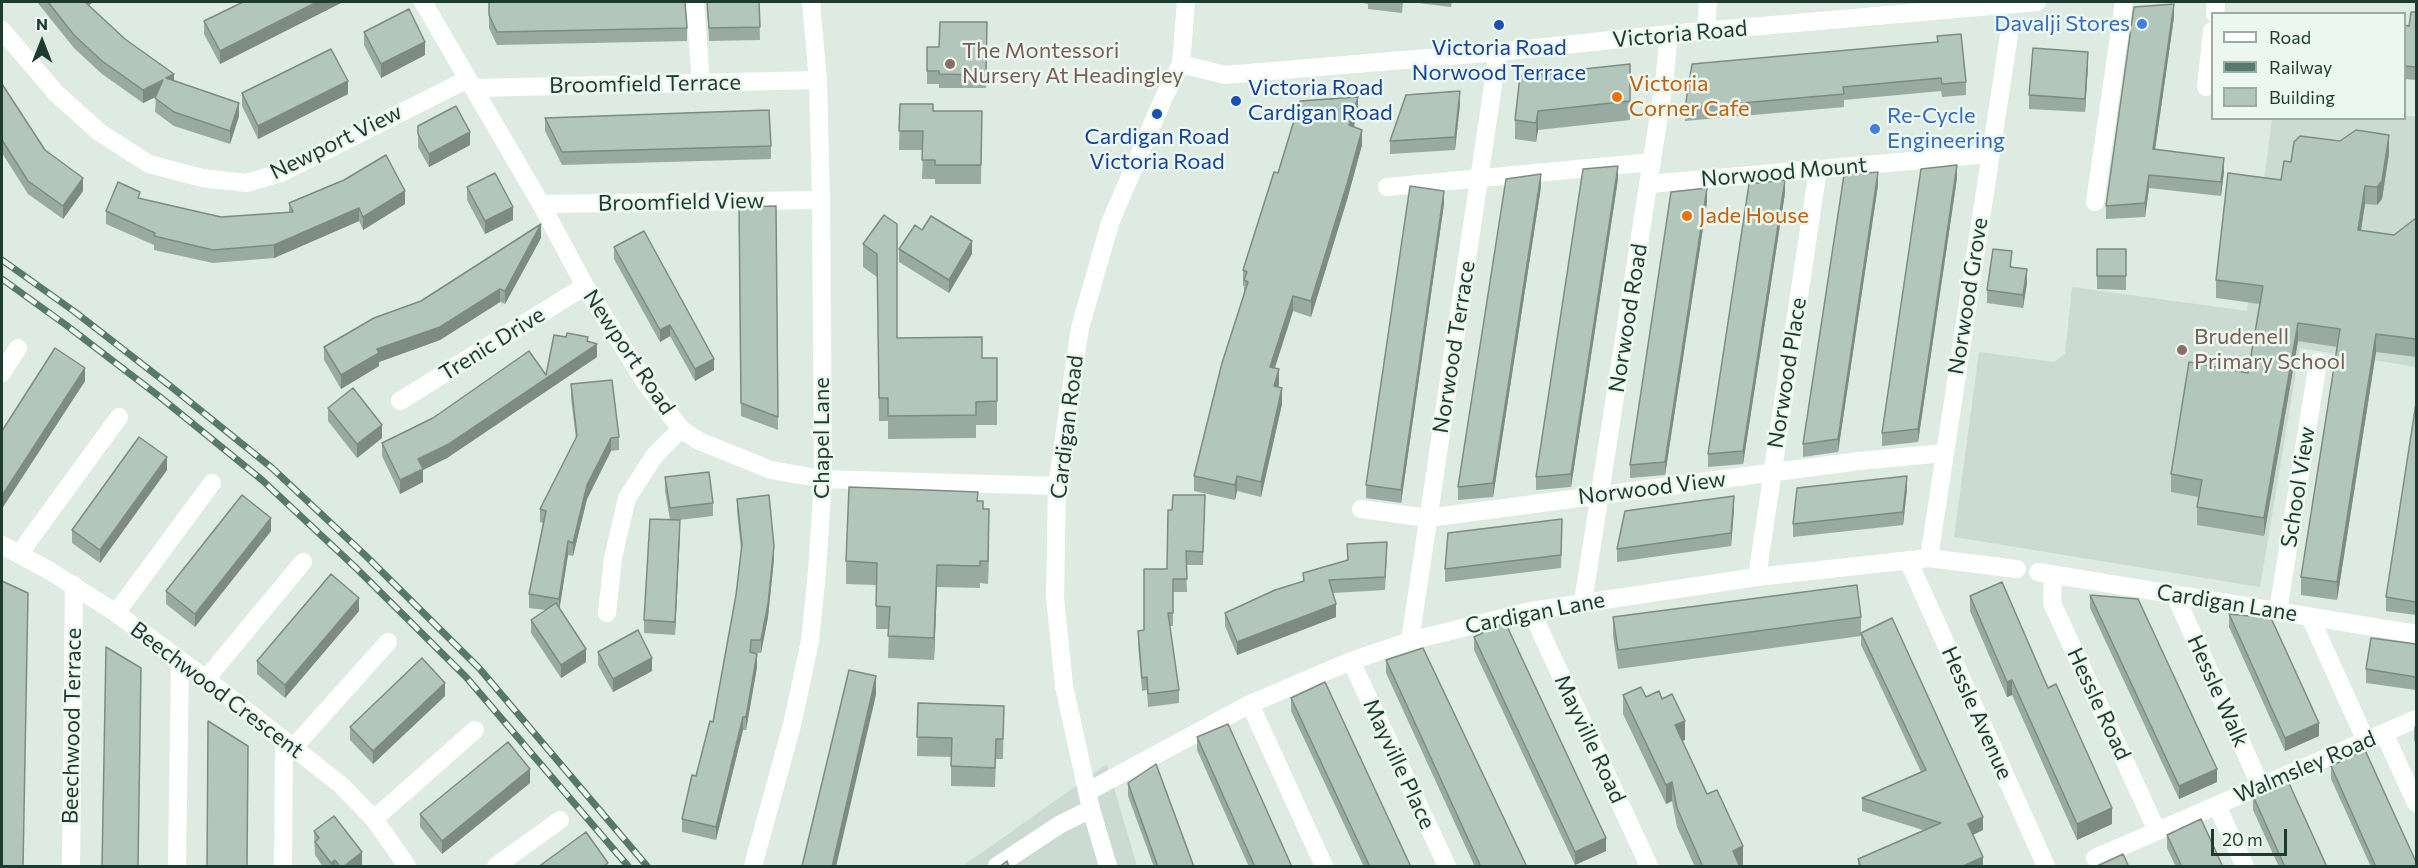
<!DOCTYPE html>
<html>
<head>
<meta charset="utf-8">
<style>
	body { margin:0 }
	#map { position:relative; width:2418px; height:868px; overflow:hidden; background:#ddebe3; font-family:Commissioner,sans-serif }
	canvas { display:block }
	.frame { position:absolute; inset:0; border:3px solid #1d3b31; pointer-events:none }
	.legend { position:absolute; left:2211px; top:12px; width:195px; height:108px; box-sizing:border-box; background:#edf7f1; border:2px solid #9aaca4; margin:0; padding:8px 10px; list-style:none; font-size:18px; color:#1d3b31 }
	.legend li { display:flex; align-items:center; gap:12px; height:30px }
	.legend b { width:30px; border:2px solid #9aaca4 }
	.north { position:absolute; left:12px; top:12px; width:60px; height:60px; -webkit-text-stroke:4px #edf7f1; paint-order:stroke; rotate:0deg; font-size:16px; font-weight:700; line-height:24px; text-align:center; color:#1d3b31 }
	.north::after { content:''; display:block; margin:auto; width:21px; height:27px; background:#1d3b31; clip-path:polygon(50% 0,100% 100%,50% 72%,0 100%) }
	.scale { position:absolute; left:2211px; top:829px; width:76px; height:27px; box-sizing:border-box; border:3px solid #1d3b31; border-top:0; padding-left:8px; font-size:18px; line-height:21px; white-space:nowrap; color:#1d3b31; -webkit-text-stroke:4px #edf7f1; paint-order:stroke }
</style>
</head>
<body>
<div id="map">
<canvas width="2418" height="868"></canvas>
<div class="frame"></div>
<ul class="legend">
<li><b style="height:8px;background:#fff"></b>Road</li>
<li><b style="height:8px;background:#57786c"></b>Railway</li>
<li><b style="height:16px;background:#b2c6bc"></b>Building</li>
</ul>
<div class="north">N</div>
<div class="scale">20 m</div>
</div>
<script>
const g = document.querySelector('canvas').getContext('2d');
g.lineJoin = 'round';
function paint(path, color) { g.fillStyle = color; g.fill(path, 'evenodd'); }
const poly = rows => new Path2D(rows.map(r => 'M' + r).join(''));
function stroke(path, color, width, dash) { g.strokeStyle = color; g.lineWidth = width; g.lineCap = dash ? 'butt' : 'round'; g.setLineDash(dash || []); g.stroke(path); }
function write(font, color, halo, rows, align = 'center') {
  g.font = font + ' Commissioner,sans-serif'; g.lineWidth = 5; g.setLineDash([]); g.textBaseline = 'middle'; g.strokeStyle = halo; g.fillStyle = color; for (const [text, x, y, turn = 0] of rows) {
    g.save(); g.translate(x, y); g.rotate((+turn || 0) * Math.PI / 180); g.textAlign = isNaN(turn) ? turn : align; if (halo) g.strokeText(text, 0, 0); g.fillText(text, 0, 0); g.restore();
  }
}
paint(poly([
	[2405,115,2416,117,2416,367,2300,348,2260,587,1954,537,1979,352,2054,362,2065,354,2072,287,2247,311,2272,119,2404,118],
	[1107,764,1137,866,963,866]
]), '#cbdbd2');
stroke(poly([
	[423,2,541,204,585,286,647,385,681,429,699,441,771,470,823,479,1057,486],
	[695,2,701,83],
	[2215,14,2216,2],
	[2,30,56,93,99,132,149,164,202,178,246,183,281,173,468,79],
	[1706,31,1708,2],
	[1181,64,1225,75,1498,52,1669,34,2037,2],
	[2206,87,2212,31],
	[473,88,818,80],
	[1649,184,1990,154],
	[1387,187,1652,162],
	[2095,202,2124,2],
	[541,204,821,200],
	[2,373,18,348],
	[400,401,585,286],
	[1361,509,1428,518,1859,461,1944,453],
	[2,545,50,571,116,613,206,679,341,785,374,819,407,866],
	[19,554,119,417],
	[1929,558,2009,35],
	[1908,560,2046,866],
	[2038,572,2416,634],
	[2053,575,2052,603,2157,831],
	[1757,577,1818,169],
	[2175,595,2261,787],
	[1583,602,1664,83,1669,34],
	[1531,611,1649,866],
	[2278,611,2318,362],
	[116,613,212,483],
	[607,613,613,558,627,498,655,455,681,429],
	[2310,617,2366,741],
	[1410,641,1498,52],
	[1351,661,1447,866],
	[206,679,303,562],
	[1250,704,1324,866],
	[2384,733,2416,803],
	[293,748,388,642],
	[1087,792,1250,704,1351,661,1410,641,1531,611,1757,577,1929,558,2017,569],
	[2217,806,2245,866],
	[374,819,475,730],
	[2095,858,2416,719],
	[71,866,74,585],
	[177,866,180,660],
	[283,866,284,742],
	[496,866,560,820],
	[753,866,792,725,810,641,817,572,823,479,821,200,818,80,811,2],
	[997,866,1059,825,1091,809],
	[1108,866,1091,809,1064,686,1055,597,1057,486,1080,328,1110,223,1164,97,1181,64,1186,2]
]), '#fff', 18);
const rail = poly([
	[2,260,75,312,169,385,272,468,366,556,479,668,647,866],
	[2,279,66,325,160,397,262,480,355,567,466,677,628,866]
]);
stroke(rail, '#57786c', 7);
stroke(rail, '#edf7f1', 4.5, [14]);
paint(poly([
	[37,2,93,2,89,5,125,39,174,81,239,116,230,144,174,126,155,112,156,97,143,103,102,74,74,48],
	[243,2,343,2,220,64,204,34,204,21],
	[489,2,687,28,687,41,497,45,489,28],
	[707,2,759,2,760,40,709,41],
	[1363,2,1403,2,1402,13,1368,9,1368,4,1363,3],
	[1410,2,1452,2,1451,7],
	[2416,12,2416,80,2404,79,2404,25,2409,26],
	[2174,17,2155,150,2224,171,2221,196,2149,188,2145,217,2106,219,2106,206],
	[987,22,986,88,939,88,939,84,927,84,927,47,939,47],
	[364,32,425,55,381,78,364,45],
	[1937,36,1966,82,1966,95,1942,97,1941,91,1844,100,1844,107,1685,121,1685,108,1937,42],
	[1630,64,1630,120,1538,130,1536,142,1515,139,1515,120],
	[2088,65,2085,112,2029,109,2029,95],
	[2,84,45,150,83,191,63,219,28,194,2,153],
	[242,93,348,94,258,139,242,106],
	[900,104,933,111,982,111,981,184,935,184,935,179,922,179,923,150,899,150],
	[1460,104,1455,150,1390,154,1390,141],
	[1358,112,1354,127,1362,145,1347,200,1311,317,1293,311,1275,368,1279,384,1278,387,1282,404,1261,497,1237,491,1235,500,1194,491,1194,476,1244,292,1244,286,1243,286,1243,270,1278,173],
	[545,118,771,146,771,159,562,165,545,131],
	[418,126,470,145,429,167,418,147],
	[2389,153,2382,199,2377,205,2365,204,2361,231,2394,235,2416,218,2416,357,2376,352,2337,600,2301,595,2301,577,2337,347,2298,341,2264,536,2197,525,2197,507,2199,497,2171,492,2171,474,2248,373,2260,304,2216,298,2216,280,2281,180,2291,162],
	[1957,178,1918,442,1882,446,1882,433],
	[1618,179,1571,487,1536,490,1536,477],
	[1878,185,1838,452,1803,457,1803,444],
	[467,187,513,220,485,234,467,200],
	[1541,187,1493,497,1458,500,1458,487],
	[1785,193,1743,464,1708,467,1708,454],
	[140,199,221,217,289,212,289,203,405,204,363,230,359,221,274,258,213,263,154,250,154,245,106,224,106,211],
	[1707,202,1665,475,1630,478,1630,465],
	[1444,204,1401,503,1366,498,1366,485],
	[776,206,778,430,741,416,739,220],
	[884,215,897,338,982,358,997,358,997,425,976,425,976,438,888,439,888,421,879,421,877,277,863,267,863,244],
	[922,230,972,254,949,293,899,262,899,249],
	[541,238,505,304,500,302,440,340,379,362,379,366,341,389,324,360,324,347,421,301],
	[614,247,714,370,695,381,670,336,660,342,614,259],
	[2097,249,2126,249,2126,290,2097,289],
	[2012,265,2012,267,2027,283,2023,308,1987,303,1987,290],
	[588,342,597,357,447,458,423,470,423,482,400,494,382,456,382,443,546,375],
	[85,381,3,507,2,506,2,431],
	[571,384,619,437,619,450,611,451,587,499,573,556,568,555,559,608,586,662,561,678,531,633,531,620,546,610,529,608,529,594,543,523,540,522,540,509,576,439,571,398],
	[2416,403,2416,615,2386,611,2386,597],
	[328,408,382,438,357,458,328,421],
	[167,470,100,563,72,543,72,530],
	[665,477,713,503,713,516,679,520,680,533,675,635,644,633,644,620,670,520,665,491],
	[1907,489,1903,525,1793,537,1793,524],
	[1205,495,1203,565,1186,565,1187,592,1173,592,1173,626,1170,626,1179,690,1179,703,1148,707,1147,690,1142,691,1138,644,1138,631,1144,630,1167,569,1172,510],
	[737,499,774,559,768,617,761,653,756,653,757,667,746,730,743,730,716,840,682,832,682,819,713,722,736,595,741,550,737,512],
	[978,501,983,509,989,531,988,584,980,583,980,588,937,587,934,660,888,658,889,629,876,629,876,585,846,584,846,561],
	[1734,509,1731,546,1617,562,1617,549],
	[271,531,195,627,166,604,166,591],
	[1562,533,1561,568,1445,582,1445,569],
	[1347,544,1387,555,1385,590,1333,593,1336,617,1237,655,1225,626,1225,613,1303,582,1303,573,1348,560],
	[2090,595,2217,782,2179,799,2090,608],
	[1970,596,2048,688,2112,824,2077,840,2012,695,2007,697,1970,611],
	[359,611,285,698,257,674,257,661],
	[2229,614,2319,736,2285,751,2229,627],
	[1613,617,1861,617,1861,633,1983,830,1973,835,1983,867,1858,867,1858,859,1923,830,1862,811,1862,798,1921,772,1861,645,1861,636,1618,669,1613,636],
	[1474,637,1606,851,1575,865,1474,650],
	[2416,644,2416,690,2366,683,2366,669],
	[598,652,652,671,613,692,598,665],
	[1386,660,1527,867,1475,867,1386,673],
	[1623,695,1662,699,1685,740,1682,741,1707,794,1743,865,1740,867,1695,867,1677,827,1672,801,1666,804,1623,714],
	[445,696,373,764,350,740,350,727],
	[1291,698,1411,867,1364,867,1291,711],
	[918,703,1004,706,1003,759,996,759,995,787,951,786,951,757,917,756],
	[2416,726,2416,745,2414,740,2414,727],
	[1197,737,1292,867,1249,867,1197,750],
	[2331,766,2416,867,2371,867,2331,779],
	[530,783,442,854,420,827,420,814],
	[1128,783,1194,867,1154,867,1128,796],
	[2253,796,2327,867,2279,867,2253,810],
	[314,831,362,865,360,867,323,867,315,855],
	[2167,835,2223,867,2176,867,2167,848]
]), '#99aaa2');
paint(poly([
	[81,2,93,2,81,11],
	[317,2,343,2,220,64,220,51],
	[2174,4,2174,17,2153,163,2153,149],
	[425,42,425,55,381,78,381,64],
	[2088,52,2088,65,2085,112,2085,99],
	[174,74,174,87,166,78],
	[163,80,163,93,143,103,143,90],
	[348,81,348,94,258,139,258,126],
	[1460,91,1460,104,1455,150,1455,137],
	[1358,97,1358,112,1349,141,1349,125],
	[239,103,239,116,230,144,230,131],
	[1538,111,1538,130,1536,142,1536,123],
	[1362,130,1362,145,1347,200,1311,317,1311,301],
	[470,132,470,145,429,167,429,154],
	[2389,135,2389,153,2382,199,2377,205,2377,187],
	[2224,158,2224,171,2221,196,2221,182],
	[1957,165,1957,178,1918,442,1918,429],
	[1618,166,1618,179,1571,487,1571,474],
	[1878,172,1878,185,1838,452,1838,439],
	[1541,174,1541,187,1493,497,1493,483],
	[2149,175,2149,188,2145,217,2145,203],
	[83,178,83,191,63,219,63,206],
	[1785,180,1785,193,1743,464,1743,451],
	[2365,186,2365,204,2358,248,2358,230],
	[1707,188,1707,202,1665,475,1665,462],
	[405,191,405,204,363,230,363,217],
	[1444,191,1444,204,1401,503,1401,490],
	[513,207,513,220,485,234,485,221],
	[359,208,359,221,274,258,274,245],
	[541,224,541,238,505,304,505,291],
	[972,241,972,254,949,293,949,280],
	[2027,269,2027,283,2023,308,2023,295],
	[500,289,500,302,440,340,379,362,379,366,341,389,341,375,377,349],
	[1293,296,1293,311,1270,382,1270,367],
	[2298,323,2298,341,2264,536,2264,518],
	[670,325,670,336,660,342,660,330],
	[2376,334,2376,352,2337,600,2337,582],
	[588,337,588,350,597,344,597,357,447,458,423,470,423,482,400,494,400,480,418,459,587,351],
	[714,359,714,370,695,381,695,369],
	[85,368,85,381,3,507,3,494],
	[1279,369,1279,384,1274,402,1274,386],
	[1282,388,1282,404,1261,497,1261,482],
	[382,425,382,438,357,458,357,444],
	[611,438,611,451,587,499,573,556,573,543,587,485],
	[167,457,167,470,100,563,100,550],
	[1237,476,1237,491,1235,500,1235,485],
	[1907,476,1907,489,1903,525,1903,512],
	[1734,496,1734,509,1731,546,1731,533],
	[989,509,989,531,988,584,988,561],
	[271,518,271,531,195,627,195,614],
	[680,520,680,533,675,635,675,622],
	[568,541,568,555,559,612,559,599],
	[774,546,774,559,768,617,761,653,761,640],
	[937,565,937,587,934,660,934,638],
	[359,598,359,611,285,698,285,685],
	[1336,604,1336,617,1237,655,1237,642],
	[586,649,586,662,561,678,561,665],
	[757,654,757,667,746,730,746,717],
	[652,658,652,671,613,692,613,679],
	[876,676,876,695,836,867,832,867],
	[2012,680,2012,695,2007,697,2007,682],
	[445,683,445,696,373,764,373,751],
	[743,717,743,730,716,840,716,827],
	[1685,721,1685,740,1675,744,1675,725],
	[2319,723,2319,736,2285,751,2285,738],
	[530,769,530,783,442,854,442,841],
	[2217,769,2217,782,2179,799,2179,786],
	[1672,782,1672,801,1666,804,1666,785],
	[2112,808,2112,824,2077,840,2077,824],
	[1983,817,1983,830,1968,837,1968,824],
	[1606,838,1606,851,1575,865,1575,852],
	[1743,846,1743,865,1740,867,1733,867,1733,851],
	[362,852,362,865,360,867,343,867],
	[1983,857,1983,867,1961,867],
	[335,860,335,867,331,867,331,863]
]), '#7d8b84');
const building = poly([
	[48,2,85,2,125,39,174,74,166,78,239,103,230,131,174,112,155,98,163,80,143,90,102,61,74,35,48,2],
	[243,2,317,2,220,51,204,21,243,2],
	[489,2,685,2,687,28,497,32,489,15,489,2],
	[707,2,759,2,760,27,709,28,707,2],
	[2174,4,2153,149,2224,158,2221,182,2149,175,2145,203,2106,206,2134,7,2174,4],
	[409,9,425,42,381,64,364,32,409,9],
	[2411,12,2416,12,2416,67,2404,66,2404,25,2409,26,2411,12],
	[940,22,987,22,986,75,939,74,939,71,927,71,927,47,939,47,940,22],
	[1961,34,1966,82,1942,84,1941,78,1843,87,1844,94,1685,108,1692,64,1938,42,1937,36,1961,34],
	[2033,48,2088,52,2085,99,2029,95,2033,48],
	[331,49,348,81,258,126,242,93,331,49],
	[1630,64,1630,101,1538,111,1536,123,1515,120,1520,76,1630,64],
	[2,84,45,150,83,178,63,206,28,181,2,140,2,84],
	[1460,91,1455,137,1390,141,1406,95,1460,91],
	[1358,97,1349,125,1362,130,1347,184,1311,301,1293,296,1270,367,1279,369,1274,386,1282,388,1261,482,1237,476,1235,485,1194,476,1222,363,1248,282,1244,280,1247,272,1243,270,1274,172,1278,173,1300,101,1358,97],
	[900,104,933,104,933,111,982,111,981,165,935,165,935,160,922,160,923,131,899,131,900,104],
	[456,106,470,132,429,154,418,134,418,126,456,106],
	[769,110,771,146,562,152,545,118,769,110],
	[2356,130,2389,135,2382,181,2377,187,2365,186,2358,230,2394,235,2416,218,2416,339,2376,334,2337,582,2301,577,2340,329,2298,323,2264,518,2197,507,2202,480,2171,474,2189,362,2248,373,2263,286,2216,280,2228,173,2281,180,2284,161,2291,162,2294,142,2300,136,2340,141,2356,130],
	[386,155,405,191,363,217,359,208,274,245,213,250,154,236,155,233,106,211,118,182,140,192,138,198,221,217,293,212,289,203,344,180,386,155],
	[1957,165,1918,429,1882,433,1921,169,1957,165],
	[1618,166,1571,474,1536,477,1583,169,1618,166],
	[1878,172,1838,439,1803,444,1844,175,1878,172],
	[495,173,513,207,485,221,467,187,495,173],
	[1541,174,1493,483,1458,487,1506,179,1541,174],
	[1785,180,1743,451,1708,454,1749,184,1785,180],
	[1410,186,1444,191,1401,490,1366,485,1410,186],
	[1707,188,1665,462,1630,465,1671,192,1707,188],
	[776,206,778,417,741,403,739,207,776,206],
	[884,215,897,224,897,338,982,337,982,358,997,358,997,401,976,402,976,415,888,416,888,398,879,398,877,254,863,244,884,215],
	[931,216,972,241,949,280,899,249,915,225,922,230,931,216],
	[541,224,505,291,500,289,440,327,377,349,379,353,341,375,324,347,374,318,421,301,541,224],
	[644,231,714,359,695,369,670,325,660,330,614,247,644,231],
	[1993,249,2012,251,2010,267,2027,269,2023,295,1987,290,1993,249],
	[2097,249,2126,249,2126,276,2097,276,2097,249],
	[567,333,588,337,587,341,597,344,447,445,418,459,423,469,400,480,382,443,433,418,529,351,546,375,554,335,566,337,567,333],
	[55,348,85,368,3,494,2,493,2,431,55,348],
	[612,380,619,437,611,438,587,485,573,543,568,541,559,599,529,594,546,511,540,509,577,436,571,384,612,380],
	[353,388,382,425,357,444,328,408,353,388],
	[2416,403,2416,602,2386,597,2416,403],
	[139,437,167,457,100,550,72,530,139,437],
	[709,472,713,503,670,508,665,477,709,472],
	[1907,476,1903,512,1793,524,1797,488,1907,476],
	[849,487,978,492,977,501,983,501,983,509,989,509,988,561,980,561,980,566,937,565,934,638,888,636,890,607,876,606,877,563,846,561,849,487],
	[242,495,271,518,195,614,166,591,242,495],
	[769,495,774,546,768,604,761,640,751,640,750,652,757,654,746,717,743,717,716,827,682,819,692,775,696,776,710,721,713,722,736,595,742,544,737,499,769,495],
	[1173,495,1205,495,1203,552,1186,551,1187,579,1173,579,1173,613,1168,613,1179,690,1148,694,1147,677,1142,678,1138,631,1144,630,1144,569,1167,569,1168,510,1172,510,1173,495],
	[1734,496,1731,533,1617,549,1625,511,1734,496],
	[650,519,680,520,675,622,644,620,650,519],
	[1562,519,1561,555,1445,569,1448,533,1562,519],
	[1387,542,1385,577,1329,580,1336,604,1237,642,1225,613,1275,590,1304,581,1303,573,1348,560,1347,544,1387,542],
	[331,574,359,598,285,685,257,661,331,574],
	[2,581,28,593,23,867,2,867,2,581],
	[2002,582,2048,688,2056,684,2112,808,2077,824,2012,680,2007,682,1970,596,2002,582],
	[1857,585,1861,617,1618,650,1613,617,1857,585],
	[2090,595,2138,599,2217,769,2179,786,2090,595],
	[556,603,586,649,561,665,531,620,556,603],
	[2229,614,2271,618,2319,723,2285,738,2229,614],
	[1892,618,1983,817,1968,824,1983,857,1961,867,1861,867,1858,859,1941,823,1862,798,1926,770,1861,633,1892,618],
	[1505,622,1606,838,1575,852,1474,637,1505,622],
	[638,630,652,658,613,679,598,652,638,630],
	[2371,638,2416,644,2416,677,2366,669,2371,638],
	[106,647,141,668,138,867,102,867,106,647],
	[1423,648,1527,867,1481,867,1386,660,1423,648],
	[422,658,445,683,373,751,350,727,422,658],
	[849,670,876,676,832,867,805,867,802,866,849,670],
	[1325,682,1411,867,1370,867,1291,698,1325,682],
	[1641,687,1646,697,1659,691,1662,699,1672,694,1685,721,1675,725,1707,794,1717,790,1743,846,1733,851,1740,867,1703,867,1677,808,1672,782,1666,785,1623,695,1641,687],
	[918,703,1004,706,1003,739,996,739,995,768,951,766,952,738,917,737,918,703],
	[208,721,248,746,247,867,207,867,208,721],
	[1228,724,1292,867,1255,867,1197,737,1228,724],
	[508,742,530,769,442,841,420,814,508,742],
	[2365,750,2416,862,2416,867,2376,867,2331,766,2365,750],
	[1156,764,1194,867,1158,867,1128,783,1156,764],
	[2288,781,2327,867,2285,867,2253,796,2288,781],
	[334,816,362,852,343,867,340,867,335,860,331,863,315,842,319,838,314,831,334,816],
	[2201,819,2223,867,2182,867,2167,835,2201,819],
	[586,832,608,863,603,867,538,867,586,832],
	[2123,854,2129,867,2095,867,2123,854],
	[1007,861,1009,867,999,867,1007,861]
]);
paint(building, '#b2c6bc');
stroke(building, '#7d8b84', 1.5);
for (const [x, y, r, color] of [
	[2142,24,6,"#3f7fe0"],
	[1499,25,6,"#1a4fb4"],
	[950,64,6,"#8d6e63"],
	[1617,97,6,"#e8710a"],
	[1236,101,6,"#1a4fb4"],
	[1157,114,6,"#1a4fb4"],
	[1875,129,6,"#3f7fe0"],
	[1687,216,6,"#e8710a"],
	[2182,350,6,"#8d6e63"]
]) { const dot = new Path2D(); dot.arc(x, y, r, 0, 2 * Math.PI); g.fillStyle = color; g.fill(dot); stroke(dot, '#edf7f1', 2); }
write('22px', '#366cbe', '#edf7f1', [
	["Davalji Stores",2130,24],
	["Re-Cycle",1887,116,"left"],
	["Engineering",1887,141,"left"]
], 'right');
write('22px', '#1d3b31', '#edf7f1', [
	["Victoria Road",1680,34,-5],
	["Broomfield Terrace",645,84,-1],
	["Newport View",336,142,-26],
	["Norwood Mount",1784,172,-5],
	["Broomfield View",681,202,-1],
	["Norwood Grove",1968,296,-81],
	["Norwood Road",1628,318,-81],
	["Trenic Drive",492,344,-32],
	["Norwood Terrace",1454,347,-81],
	["Newport Road",629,352,56],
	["Norwood Place",1787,373,-81],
	["Cardigan Road",1067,427,-83],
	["Chapel Lane",822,438,-90],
	["School View",2298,487,-81],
	["Norwood View",1652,488,-7],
	["Cardigan Lane",2227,603,9],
	["Cardigan Lane",1535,613,-11],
	["Beechwood Crescent",217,690,37],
	["Hessle Walk",2218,691,66],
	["Hessle Road",2099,704,65],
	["Hessle Avenue",1977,713,66],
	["Beechwood Terrace",72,726,-89],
	["Mayville Road",1590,739,65],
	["Mayville Place",1399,764,65],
	["Walmsley Road",2305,767,-23]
]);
write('22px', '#164399', '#edf7f1', [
	["Victoria Road",1499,48],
	["Norwood Terrace",1499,73],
	["Victoria Road",1248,88,"left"],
	["Cardigan Road",1248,113,"left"],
	["Cardigan Road",1157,137],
	["Victoria Road",1157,162]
]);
write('22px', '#785e54', '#edf7f1', [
	["The Montessori",962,51],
	["Nursery At Headingley",962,76],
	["Brudenell",2194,337],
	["Primary School",2194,362]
], 'left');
write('22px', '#c56008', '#edf7f1', [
	["Victoria",1629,84],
	["Corner Cafe",1629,109],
	["Jade House",1699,216]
], 'left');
</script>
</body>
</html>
